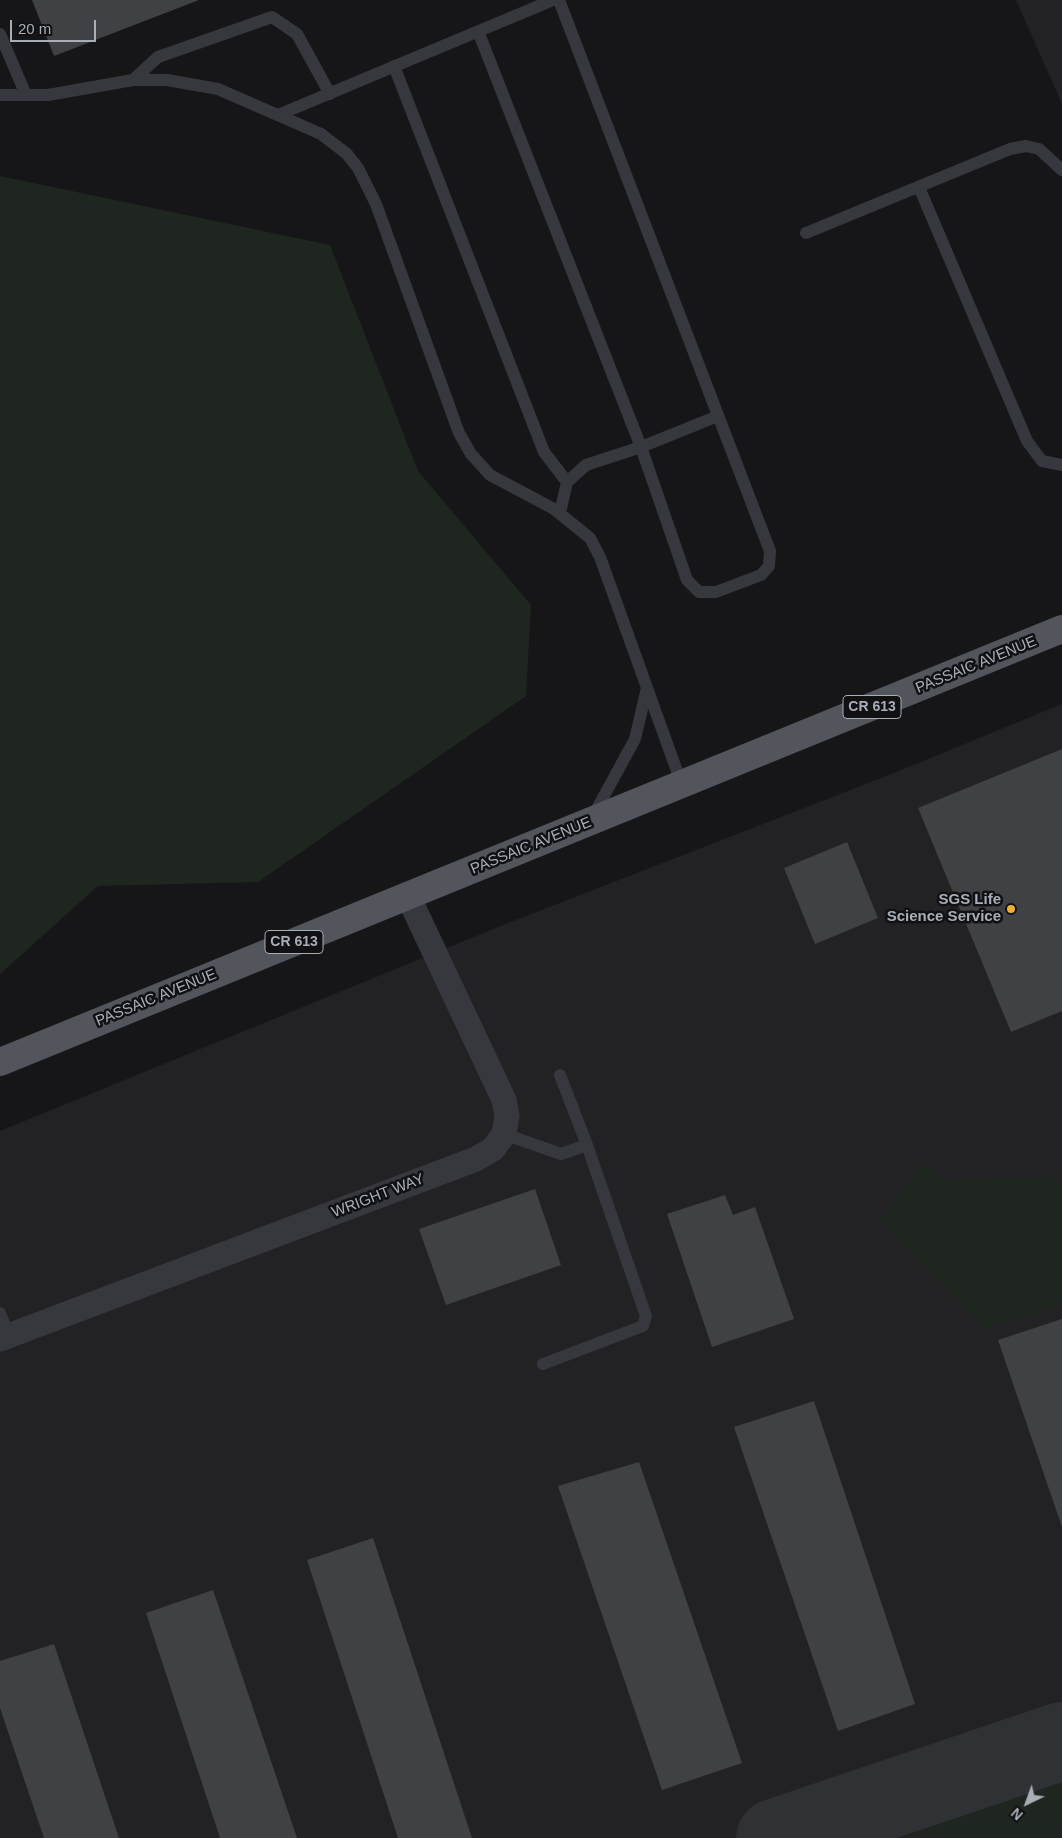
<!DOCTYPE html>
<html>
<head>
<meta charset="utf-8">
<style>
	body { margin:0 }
	#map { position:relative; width:1062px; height:1838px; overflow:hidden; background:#161618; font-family:Arial,sans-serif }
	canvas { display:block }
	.north { position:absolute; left:1002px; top:1778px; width:50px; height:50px; -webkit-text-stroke:4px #111113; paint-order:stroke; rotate:222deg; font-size:14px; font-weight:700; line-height:20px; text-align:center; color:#a8adb8 }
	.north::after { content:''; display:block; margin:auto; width:18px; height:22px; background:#a8adb8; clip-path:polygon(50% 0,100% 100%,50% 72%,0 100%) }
	.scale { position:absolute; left:10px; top:20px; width:86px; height:22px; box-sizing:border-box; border:2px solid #a8adb8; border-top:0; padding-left:6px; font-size:15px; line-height:18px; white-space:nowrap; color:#a8adb8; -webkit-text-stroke:4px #111113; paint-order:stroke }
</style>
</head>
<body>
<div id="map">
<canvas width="1062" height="1838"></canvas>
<div class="north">N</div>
<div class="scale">20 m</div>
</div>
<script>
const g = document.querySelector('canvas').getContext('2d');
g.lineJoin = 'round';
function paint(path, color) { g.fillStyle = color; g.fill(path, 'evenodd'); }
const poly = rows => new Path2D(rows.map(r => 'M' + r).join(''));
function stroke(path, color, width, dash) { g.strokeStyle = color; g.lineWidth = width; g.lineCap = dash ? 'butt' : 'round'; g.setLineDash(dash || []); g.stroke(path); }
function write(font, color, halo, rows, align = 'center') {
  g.font = font + ' Arial,sans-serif'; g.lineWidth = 5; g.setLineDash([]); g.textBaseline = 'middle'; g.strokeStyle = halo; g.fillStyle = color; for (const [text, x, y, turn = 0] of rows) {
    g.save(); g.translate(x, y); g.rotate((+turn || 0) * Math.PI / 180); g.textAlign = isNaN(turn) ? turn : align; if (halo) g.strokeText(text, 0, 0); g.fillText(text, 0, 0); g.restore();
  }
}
paint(poly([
	[1016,0,1062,0,1062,104],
	[1062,704,1062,1838,0,1838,0,1131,503,925,889,775]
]), '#222225');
paint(poly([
	[0,176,330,245,418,471,531,605,526,696,258,882,98,886,0,974],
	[923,1163,945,1180,1058,1177,1062,1183,1062,1304,985,1329,880,1221],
	[1062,1768,1062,1838,859,1838,866,1833]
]), '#1e261f');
stroke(poly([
	[775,1838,1062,1741]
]), '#303135', 78);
paint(poly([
	[32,0,199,0,54,56],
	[1062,749,1062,1011,1011,1032,918,808],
	[847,842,878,918,815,944,784,868],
	[535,1189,561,1265,446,1305,419,1229],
	[725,1195,733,1215,755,1207,794,1319,712,1347,667,1214],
	[1062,1319,1062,1527,998,1340],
	[814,1401,915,1704,838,1731,734,1427],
	[639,1462,742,1763,662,1790,558,1486],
	[373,1538,472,1838,398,1838,307,1560],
	[213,1590,297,1838,220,1838,146,1613],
	[54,1644,119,1838,44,1838,0,1708,0,1661]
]), '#404145');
stroke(poly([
	[559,0,770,551,769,566,761,575,716,592,699,592,687,580,641,447,586,465,567,482,560,513],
	[478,31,641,447,718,416],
	[0,34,26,95],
	[394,66,544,452,567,482],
	[133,80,158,57,272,17,297,34,330,94],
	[0,95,48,95,133,80,167,80,218,89,321,134,347,154,358,168,376,204,459,433,471,454,490,475,554,509,590,538,600,557,682,785],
	[278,115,553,0],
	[919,187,1027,441,1042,461,1062,465],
	[806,233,1010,149,1026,146,1039,149,1062,170],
	[593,816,635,739,647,688],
	[504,1134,561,1154,587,1145,560,1075],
	[0,1313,9,1336],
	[543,1364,643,1326,646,1316,587,1145]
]), '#37383d', 12);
stroke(poly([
	[0,1339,476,1159,493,1149,504,1134,507,1116,504,1100,408,896]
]), '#37383d', 25);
stroke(poly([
	[0,1062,1062,629]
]), '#53555c', 28);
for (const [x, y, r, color] of [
	[1011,909,5,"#f2b134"]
]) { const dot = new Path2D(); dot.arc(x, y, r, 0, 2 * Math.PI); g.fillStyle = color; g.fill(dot); stroke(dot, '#111113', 2); }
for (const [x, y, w] of [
	[872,707,58],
	[294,942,58]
]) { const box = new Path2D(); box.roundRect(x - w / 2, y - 11.5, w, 23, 4); g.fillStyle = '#111113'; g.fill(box); stroke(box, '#a8adb8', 1); }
write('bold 14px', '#a8adb8', null, [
	["CR 613",872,707],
	["CR 613",294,942]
]);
write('15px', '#a8adb8', '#111113', [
	["PASSAIC AVENUE",976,665,-22],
	["PASSAIC AVENUE",531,846,-22],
	["PASSAIC AVENUE",156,998,-22],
	["WRIGHT WAY",378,1196,-21]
]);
write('bold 15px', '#a8adb8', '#111113', [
	["SGS Life",1001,900],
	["Science Service",1001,917]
], 'right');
</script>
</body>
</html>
